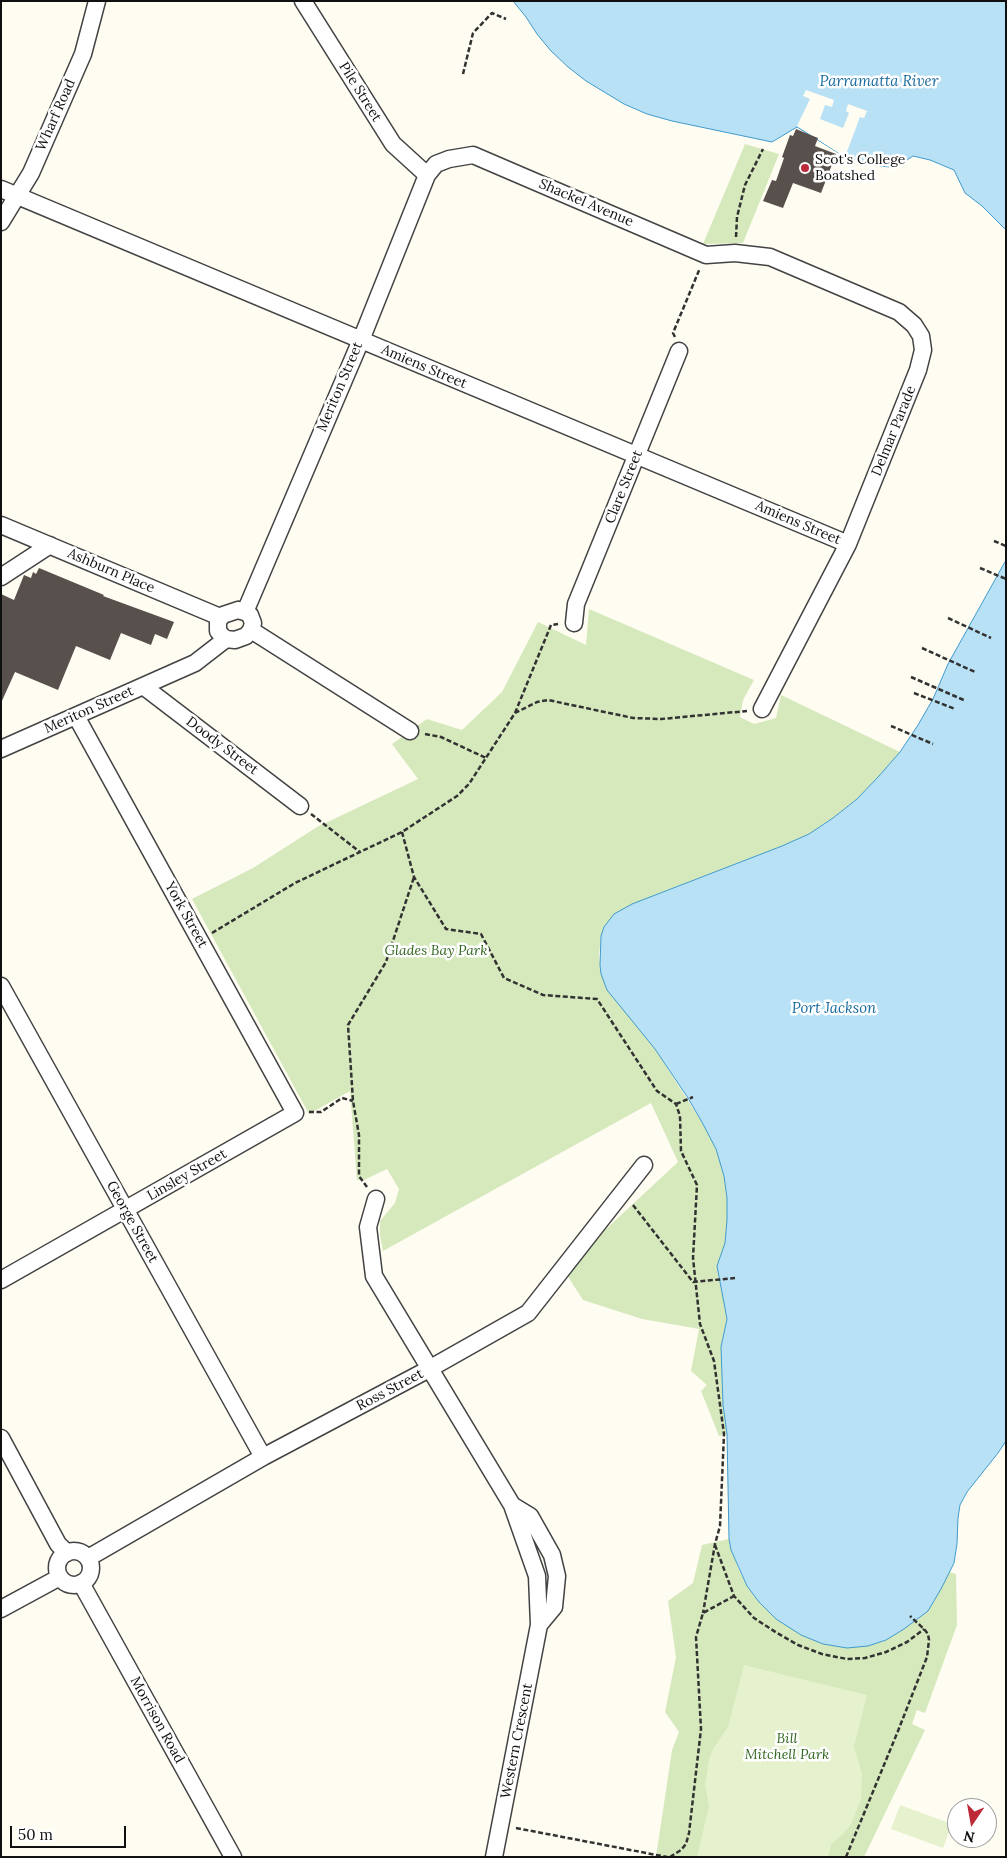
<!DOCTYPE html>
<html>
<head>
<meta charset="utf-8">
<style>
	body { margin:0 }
	#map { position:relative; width:1007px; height:1858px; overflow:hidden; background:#fffcf2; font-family:Lora,serif }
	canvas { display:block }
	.frame { position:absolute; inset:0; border:2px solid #101010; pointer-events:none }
	.north { position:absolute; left:947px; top:1798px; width:50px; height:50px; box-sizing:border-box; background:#fff; border:1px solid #9f9f9f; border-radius:50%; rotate:192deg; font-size:14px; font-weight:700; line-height:20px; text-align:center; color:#101010 }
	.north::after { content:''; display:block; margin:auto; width:18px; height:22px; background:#be2937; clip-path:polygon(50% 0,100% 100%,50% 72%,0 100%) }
	.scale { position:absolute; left:10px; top:1826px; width:116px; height:22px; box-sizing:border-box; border:2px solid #101010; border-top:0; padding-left:6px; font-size:15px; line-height:18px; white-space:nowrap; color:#101010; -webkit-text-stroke:4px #fff; paint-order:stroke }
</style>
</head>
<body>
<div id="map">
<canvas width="1007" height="1858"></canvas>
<div class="frame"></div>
<div class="north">N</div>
<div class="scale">50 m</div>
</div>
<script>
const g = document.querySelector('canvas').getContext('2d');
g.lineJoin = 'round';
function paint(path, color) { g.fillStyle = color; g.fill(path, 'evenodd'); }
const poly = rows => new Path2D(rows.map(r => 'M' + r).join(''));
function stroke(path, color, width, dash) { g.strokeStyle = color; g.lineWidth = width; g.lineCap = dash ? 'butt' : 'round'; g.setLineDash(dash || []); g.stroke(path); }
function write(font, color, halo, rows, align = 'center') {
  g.font = font + ' Lora,serif'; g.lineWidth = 5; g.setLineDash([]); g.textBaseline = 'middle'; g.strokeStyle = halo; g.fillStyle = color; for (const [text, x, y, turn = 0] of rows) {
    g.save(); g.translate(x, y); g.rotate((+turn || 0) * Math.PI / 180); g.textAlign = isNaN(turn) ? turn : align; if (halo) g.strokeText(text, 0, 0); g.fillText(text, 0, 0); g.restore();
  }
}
paint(poly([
	[745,144,779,154,743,243,703,244],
	[589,609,754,680,743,700,740,717,754,724,776,718,781,695,900,752,879,776,857,799,833,818,809,834,782,846,655,895,601,936,599,955,601,974,655,1049,703,1124,716,1149,724,1176,727,1198,727,1220,725,1243,717,1266,727,1319,721,1347,723,1405,727,1434,719,1436,701,1391,707,1385,691,1371,699,1329,642,1319,583,1300,563,1269,678,1162,651,1103,383,1251,380,1235,380,1221,395,1203,399,1189,387,1169,364,1180,357,1180,350,1091,309,1114,192,899,253,868,317,827,418,779,392,744,427,719,462,730,502,692,538,622,586,645],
	[729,1539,738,1568,747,1586,759,1602,868,1646,886,1640,904,1629,928,1611,949,1572,956,1574,957,1625,925,1713,917,1710,912,1724,925,1730,864,1857,656,1857,672,1750,679,1732,665,1712,676,1657,668,1601,693,1583,702,1545]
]), '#d6e9bc');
paint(poly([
	[744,1665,867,1695,854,1747,862,1773,861,1800,851,1824,843,1834,831,1845,828,1857,697,1857,709,1806,705,1786,709,1759,714,1747,728,1727],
	[900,1805,952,1824,943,1848,891,1829]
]), '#e6f1ce');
const water = poly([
	[513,1,1006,1,1006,230,982,206,965,193,954,170,930,160,913,156,898,166,890,167,880,166,845,157,797,127,772,142,672,121,647,114,624,104,586,81,568,67,551,51,537,34,526,17,513,1],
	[1006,560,1006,1441,998,1453,967,1492,960,1505,958,1518,957,1544,954,1563,941,1589,928,1611,904,1629,886,1640,868,1646,847,1648,823,1644,801,1635,776,1619,759,1602,747,1586,731,1550,729,1539,727,1434,723,1405,721,1347,727,1319,717,1266,725,1243,727,1220,727,1198,724,1176,716,1149,703,1124,688,1098,655,1049,607,990,601,974,600,965,601,936,604,927,614,914,632,904,782,846,809,834,833,818,857,799,879,776,900,752,918,725,933,699,948,664,1006,560]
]);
paint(water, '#b8e1f5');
stroke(water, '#409acb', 1);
paint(poly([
	[806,90,834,100,832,107,825,105,820,119,843,128,849,113,846,111,848,104,867,111,864,118,860,117,845,157,797,126,810,99,803,96]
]), '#fffcf2');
paint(poly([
	[796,129,818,138,815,146,836,154,821,193,793,183,783,208,763,201,772,180,776,181,784,158,782,157,790,135,793,136],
	[39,568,104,595,103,596,174,622,167,639,155,634,151,645,121,633,110,660,76,646,58,690,15,672,1,703,1,594,14,600,24,575,31,578,33,572,36,574]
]), '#58504c');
const minor = poly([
	[303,1,393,144,427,175],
	[1,189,848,544],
	[1,222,31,173,83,54,97,1],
	[1,525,220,617],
	[1,577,50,545],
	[238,610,245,612,250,615,253,623,251,630,246,636,235,640,226,639,222,636,218,631,218,621,223,615,238,610],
	[245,612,361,340,427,175,436,164,449,159,473,155,706,255,735,253,770,257,899,312,914,325,921,336,923,350,918,370,848,544,762,709],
	[574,623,576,604,679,351],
	[251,630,410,731],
	[143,686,300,806],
	[1,749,195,663,226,639],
	[1,986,263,1457],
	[376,1199,368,1227,374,1276,512,1505,537,1576,539,1625,494,1857],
	[1,1280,295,1113,76,716],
	[1,1438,58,1544,67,1553],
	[512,1505,530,1516,552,1555,557,1576,554,1607,539,1625],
	'57 1568a17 17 0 1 1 34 0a17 17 0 1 1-34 0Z',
	[88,1558,263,1457,429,1369,528,1313,644,1165],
	[81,1583,233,1857],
	[1,1609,60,1577]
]);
stroke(minor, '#434343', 19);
stroke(poly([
	[463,74,473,33,492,13,506,19],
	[736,237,737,217,745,185,763,149],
	[675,337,673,333,700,268],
	[994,541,1006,546],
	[980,568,1006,579],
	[948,618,991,638],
	[922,648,975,672],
	[911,677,966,701],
	[914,693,955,709],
	[515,713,551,625,558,624],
	[891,726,933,744],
	[425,734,441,737,486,758],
	[311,814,360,852],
	[402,832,414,877,446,929,481,934,504,978,543,995,597,999,657,1091,676,1104,680,1116,681,1151,697,1185,693,1258,700,1324,714,1361,724,1434,720,1526,715,1544,703,1613],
	[212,933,295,883,402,832,457,796,469,784,515,713,537,702,548,700,633,718,661,719,747,711],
	[676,1104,693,1097],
	[309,1112,321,1112,342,1098,353,1101],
	[367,1187,359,1176,359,1135,353,1101,348,1025,386,962,414,877],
	[633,1205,693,1282,735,1278],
	[715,1545,734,1596,754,1618,777,1633,798,1645,822,1654,847,1659,865,1658,886,1652,907,1642,924,1629],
	[516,1828,667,1857],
	[670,1857,681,1850,686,1844,689,1833,701,1729,696,1637,703,1613,734,1596],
	[846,1857,898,1731,927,1657,929,1640,928,1634,924,1629,910,1616]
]), '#323232', 2.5, [5, 2.5]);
stroke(minor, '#fff', 16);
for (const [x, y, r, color] of [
	[805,168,5,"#be2937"]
]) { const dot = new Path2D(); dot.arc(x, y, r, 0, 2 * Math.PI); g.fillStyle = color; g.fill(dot); stroke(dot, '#fff', 2); }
write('14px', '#101010', '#fff', [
	["Pile Street",360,92,58],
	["Wharf Road",56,115,-66],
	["Shackel Avenue",586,203,23],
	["Amiens Street",424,367,23],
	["Meriton Street",340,387,-67],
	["Delmar Parade",894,431,-68],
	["Clare Street",624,487,-68],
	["Amiens Street",798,523,23],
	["Ashburn Place",111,571,23],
	["Meriton Street",89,710,-24],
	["Doody Street",222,746,37],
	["York Street",186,915,61],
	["Linsley Street",187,1175,-30],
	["George Street",132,1222,61],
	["Ross Street",390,1390,-28],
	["Morrison Road",157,1720,61],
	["Western Crescent",517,1741,-79]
]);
write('14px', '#101010', '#fff', [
	["Scot's College",815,160],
	["Boatshed",815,176]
], 'left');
write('italic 14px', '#326720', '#fff', [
	["Glades Bay Park",436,951],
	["Bill",787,1739],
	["Mitchell Park",787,1755]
]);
write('italic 15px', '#1a6ca0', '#fff', [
	["Parramatta River",879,82],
	["Port Jackson",834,1009]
]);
</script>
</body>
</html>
